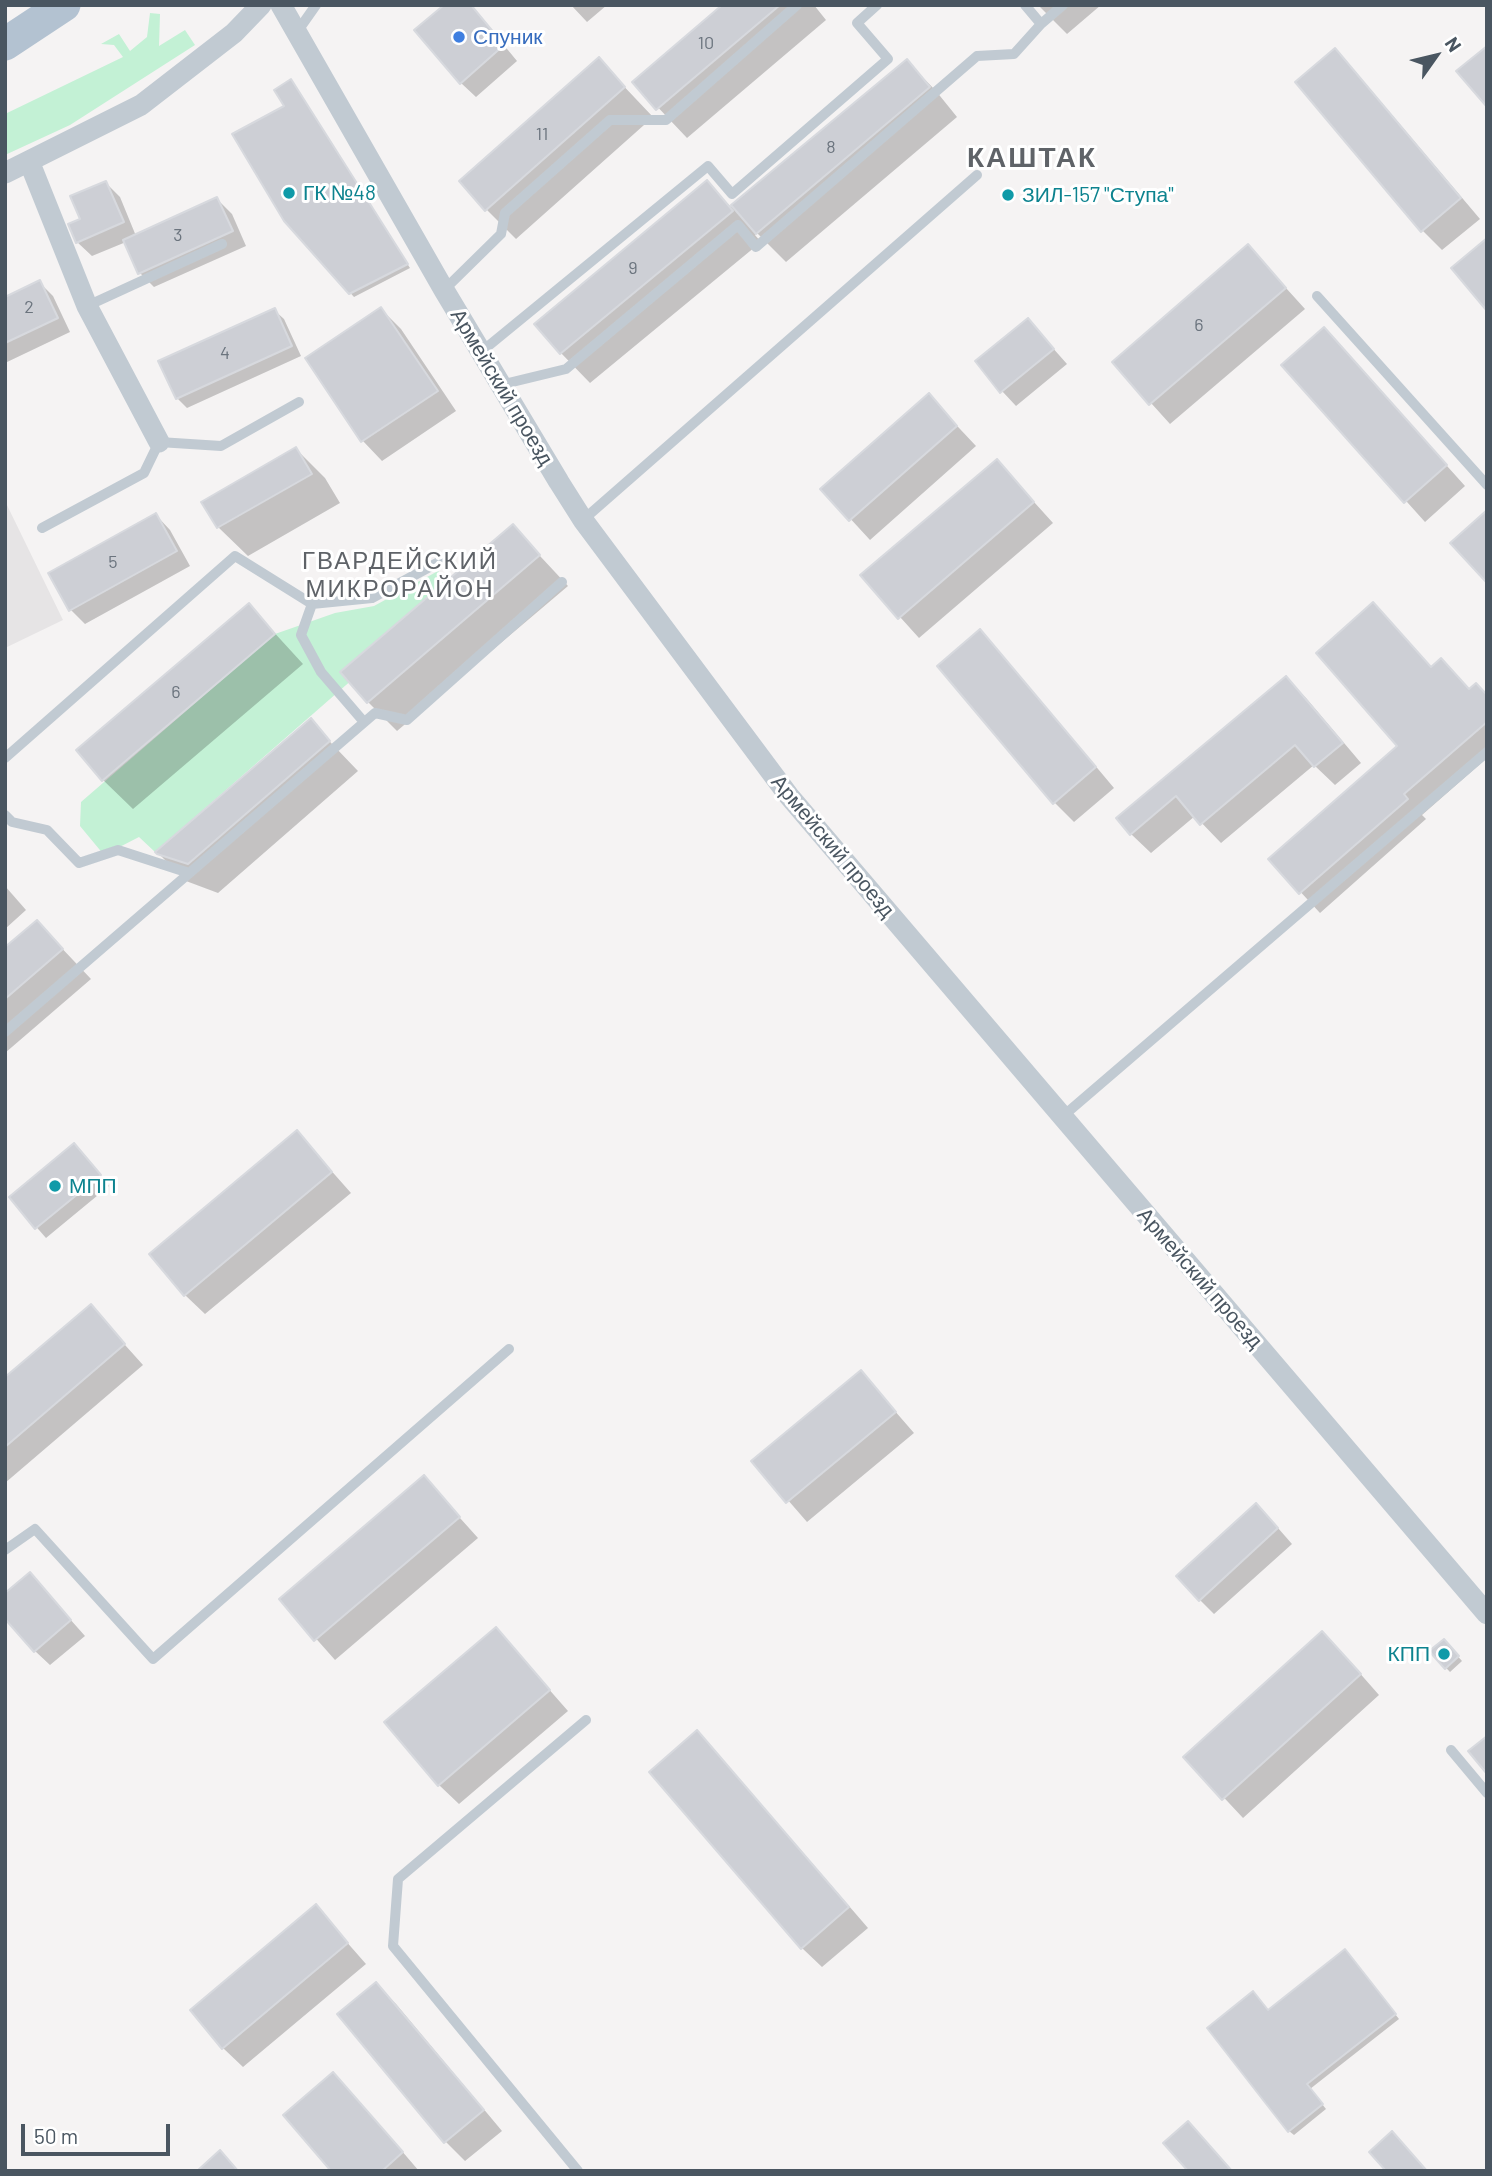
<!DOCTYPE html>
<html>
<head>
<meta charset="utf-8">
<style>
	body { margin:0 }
	#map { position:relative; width:1492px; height:2176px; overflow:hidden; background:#f5f3f3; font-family:Barlow,sans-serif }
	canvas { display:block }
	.frame { position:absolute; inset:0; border:7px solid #4a5661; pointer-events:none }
	.north { position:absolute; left:1401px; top:21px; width:70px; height:70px; -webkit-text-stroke:5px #fff; paint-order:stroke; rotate:56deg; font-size:19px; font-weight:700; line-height:28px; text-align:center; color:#4a5661 }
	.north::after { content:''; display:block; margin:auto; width:24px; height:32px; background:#4a5661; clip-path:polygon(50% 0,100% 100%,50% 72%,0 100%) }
	.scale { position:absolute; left:21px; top:2124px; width:149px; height:32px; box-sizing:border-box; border:4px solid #4a5661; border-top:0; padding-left:9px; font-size:21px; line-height:24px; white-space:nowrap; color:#4a5661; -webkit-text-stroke:5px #fff; paint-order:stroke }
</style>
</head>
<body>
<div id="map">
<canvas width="1492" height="2176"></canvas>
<div class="frame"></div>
<div class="north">N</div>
<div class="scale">50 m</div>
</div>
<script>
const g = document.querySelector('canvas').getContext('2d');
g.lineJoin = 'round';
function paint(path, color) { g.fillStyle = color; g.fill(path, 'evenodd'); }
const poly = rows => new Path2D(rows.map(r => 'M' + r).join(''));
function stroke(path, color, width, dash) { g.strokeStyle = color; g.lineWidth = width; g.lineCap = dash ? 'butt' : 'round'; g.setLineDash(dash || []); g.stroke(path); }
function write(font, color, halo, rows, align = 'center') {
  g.font = font + ' Barlow,sans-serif'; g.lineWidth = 6; g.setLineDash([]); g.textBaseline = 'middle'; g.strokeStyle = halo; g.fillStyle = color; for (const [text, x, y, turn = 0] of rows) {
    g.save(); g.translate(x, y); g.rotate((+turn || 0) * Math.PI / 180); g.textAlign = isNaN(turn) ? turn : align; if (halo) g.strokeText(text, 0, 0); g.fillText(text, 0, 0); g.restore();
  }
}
paint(poly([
	[5,501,63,620,5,648]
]), '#e6e4e5');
paint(poly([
	[150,13,160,14,159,46,185,30,195,45,70,125,5,155,5,114,123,57,114,45,101,44,119,34,130,51,147,37],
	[438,571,457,588,155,852,139,837,104,855,80,826,81,802,275,634,335,613,374,606]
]), '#c3f1d5');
paint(poly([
	[571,5,607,5,587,22],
	[725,5,814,5,826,20,687,138,634,82],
	[1038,5,1101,5,1067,34],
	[475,10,517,61,476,97,461,83],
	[1335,50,1354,70,1480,219,1442,250,1423,231,1298,82],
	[599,60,653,117,516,239,487,210],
	[907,61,936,91,957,117,786,262,757,233,755,235,761,242,590,383,561,353,537,324,707,183,731,207],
	[291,81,410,268,354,297,285,220,286,106],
	[106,183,120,197,136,236,217,199,232,214,246,246,154,287,140,273,126,242,92,256,77,242,83,220],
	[1248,246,1305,309,1170,424,1114,362],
	[39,282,53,296,70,332,5,363,5,299],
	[381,309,401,329,456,411,382,461,363,441],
	[274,310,284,319,301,356,187,408,177,398],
	[1028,320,1067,364,1016,406,1002,391],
	[1324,329,1465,486,1425,522,1284,365],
	[929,396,976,446,870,540,823,489],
	[296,449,325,478,340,503,248,556,218,527],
	[997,461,1053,523,919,638,863,576],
	[156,515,170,530,190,566,85,624,71,610],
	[513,527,568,586,397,731,368,702],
	[1373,604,1432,668,1441,660,1470,691,1487,696,1487,758,1422,815,1426,819,1320,913,1271,860,1400,746],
	[249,605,303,664,133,809,103,780],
	[980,632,999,651,1114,788,1074,822,1055,803],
	[1286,678,1306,698,1361,763,1335,785,1314,765,1221,843,1195,816,1151,853,1131,834],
	[310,721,358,771,218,893,186,881,157,852],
	[5,886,26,910,5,929],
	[37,922,91,979,5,1053,5,950],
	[297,1132,351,1193,205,1314,185,1295],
	[84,1155,109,1186,46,1238,11,1198],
	[90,1306,143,1365,5,1483,5,1379],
	[861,1372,914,1433,807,1522,754,1461],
	[424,1478,478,1538,335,1660,281,1599],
	[1271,1520,1292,1544,1214,1614,1200,1600],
	[30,1574,85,1636,50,1665,35,1651],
	[496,1629,568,1711,459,1804,439,1785],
	[1444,1641,1462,1661,1450,1672,1431,1652],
	[1342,1653,1379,1695,1243,1818,1186,1757],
	[697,1733,716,1752,868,1928,822,1967,802,1948],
	[316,1907,366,1964,243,2067,223,2048],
	[1349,1956,1399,2019,1310,2089,1326,2109,1294,2135,1289,2131,1268,2012],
	[376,1984,396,2004,502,2131,465,2161,446,2142,339,2015],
	[333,2074,353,2094,419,2171,333,2171]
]), '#0003');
const building = poly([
	[444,5,471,5,504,45,460,84,414,30,444,5],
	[722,5,780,5,656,110,632,82,722,5],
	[1487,46,1487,107,1456,71,1487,46],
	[1335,48,1461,198,1421,232,1295,82,1335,48],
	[599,57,625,87,485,211,459,181,599,57],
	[907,59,930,87,756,234,731,205,907,59],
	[291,79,408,264,349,294,284,221,232,134,284,106,274,90,291,79],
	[707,180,733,211,560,354,534,324,707,180],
	[106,181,124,222,76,243,68,224,80,219,70,196,106,181],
	[217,197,233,231,138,274,123,240,217,197],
	[1487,238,1487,311,1451,268,1487,238],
	[1248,244,1286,288,1149,405,1112,362,1248,244],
	[40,280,58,318,5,343,5,297,40,280],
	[381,307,438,391,361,442,305,358,381,307],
	[275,308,292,346,176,399,158,361,275,308],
	[1028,318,1054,349,1000,393,975,361,1028,318],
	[1324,327,1447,465,1404,503,1281,365,1324,327],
	[929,393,957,426,849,521,820,489,929,393],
	[296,447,312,474,217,528,201,502,296,447],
	[997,459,1034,502,898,619,860,575,997,459],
	[1487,510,1487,583,1450,543,1487,510],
	[156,513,177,551,69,611,48,573,156,513],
	[513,524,540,555,367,703,340,672,513,524],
	[1373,602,1431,667,1441,658,1469,689,1476,683,1487,695,1487,722,1404,794,1408,799,1299,894,1268,859,1397,746,1316,653,1373,602],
	[249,603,275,634,102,781,76,750,249,603],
	[980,629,1096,767,1053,804,937,666,980,629],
	[1286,676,1343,743,1314,767,1295,745,1200,825,1176,796,1130,835,1116,818,1286,676],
	[311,718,330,741,188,864,157,854,155,852,311,718],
	[37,920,63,949,5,999,5,947,37,920],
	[297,1130,332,1172,184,1296,149,1254,297,1130],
	[74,1143,101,1175,35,1229,9,1197,74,1143],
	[91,1304,125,1344,5,1447,5,1377,91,1304],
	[861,1370,896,1412,786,1503,751,1461,861,1370],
	[424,1475,460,1517,314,1641,279,1599,424,1475],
	[1256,1503,1278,1528,1199,1601,1176,1576,1256,1503],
	[30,1572,71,1620,34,1652,5,1619,5,1593,30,1572],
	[496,1627,550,1690,438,1786,384,1722,496,1627],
	[1322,1631,1361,1674,1222,1800,1183,1757,1322,1631],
	[1444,1639,1459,1656,1445,1669,1429,1651,1444,1639],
	[697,1730,849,1907,801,1949,649,1772,697,1730],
	[1487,1736,1487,1774,1468,1751,1487,1736],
	[316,1904,348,1943,222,2049,190,2010,316,1904],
	[1345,1949,1396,2014,1307,2084,1323,2104,1288,2132,1207,2028,1253,1991,1268,2010,1345,1949],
	[376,1982,484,2110,444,2143,337,2014,376,1982],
	[333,2072,403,2152,382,2171,331,2171,283,2115,333,2072],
	[1188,2121,1232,2171,1188,2171,1163,2143,1188,2121],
	[1392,2131,1427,2171,1386,2171,1369,2152,1392,2131],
	[220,2150,238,2171,197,2171,220,2150]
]);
paint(building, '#cdcfd5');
stroke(building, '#d7d9de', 2);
stroke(poly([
	[1041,24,1063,5],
	[297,32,316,5],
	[444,290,501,234,505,213,610,120,666,120,797,5],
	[1317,296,1487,485],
	[87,306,222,244],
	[481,352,708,166,732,194,888,59,857,23,877,5],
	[500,385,566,369,738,225,756,247,977,56,1014,54,1041,24,1025,5],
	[583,520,977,175],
	[42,528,144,473,159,442,221,446,299,402],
	[312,604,301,635,321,672,364,722],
	[5,758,235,556,312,604,372,598,450,556],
	[5,815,12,822,47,830,79,863,118,850,189,873],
	[5,1032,375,713,407,720,562,582],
	[1062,1117,1487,752],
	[5,1550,35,1529,153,1659,509,1349],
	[1451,1750,1487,1793],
	[578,2171,393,1946,398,1879,586,1720]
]), '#c1cad2', 10);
stroke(poly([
	[281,5,444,290,559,482,583,520,789,796,1487,1614],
	[29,161,87,306,159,442],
	[5,173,141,105,234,33,261,5]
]), '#c1cad2', 21);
stroke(poly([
	[5,44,64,5]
]), '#b3c2d1', 33);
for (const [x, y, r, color] of [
	[459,37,7,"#3f7fe0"],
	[289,193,7,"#0f9aa8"],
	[1008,195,7,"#0f9aa8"],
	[55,1186,7,"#0f9aa8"],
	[1444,1654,7,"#0f9aa8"]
]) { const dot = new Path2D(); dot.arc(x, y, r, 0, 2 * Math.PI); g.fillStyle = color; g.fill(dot); stroke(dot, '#fff', 2.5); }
write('18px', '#6b747e', null, [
	["10",706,43],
	["11",542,134],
	["8",831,147],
	["3",178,235],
	["9",633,268],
	["2",29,307],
	["6",1199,325],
	["4",225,353],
	["5",113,562],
	["6",176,692]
]);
write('21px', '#366cbe', '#fff', [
	["Спуник",473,37]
], 'left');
write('21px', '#0d838f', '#fff', [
	["ГК №48",303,193],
	["ЗИЛ-157 \"Ступа\"",1022,195],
	["МПП",69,1186],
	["КПП",1430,1654,"right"]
], 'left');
write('21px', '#4a5661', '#fff', [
	["Армейский проезд",502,387,59],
	["Армейский проезд",833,846,50],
	["Армейский проезд",1200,1278,49]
]);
g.letterSpacing = '2px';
write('24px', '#5f6368', '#fff', [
	["ГВАРДЕЙСКИЙ",400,561],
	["МИКРОРАЙОН",400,589]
]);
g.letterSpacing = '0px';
g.letterSpacing = '2px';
write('bold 28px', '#5f6368', '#fff', [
	["КАШТАК",1032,158]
]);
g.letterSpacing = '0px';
</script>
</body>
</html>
